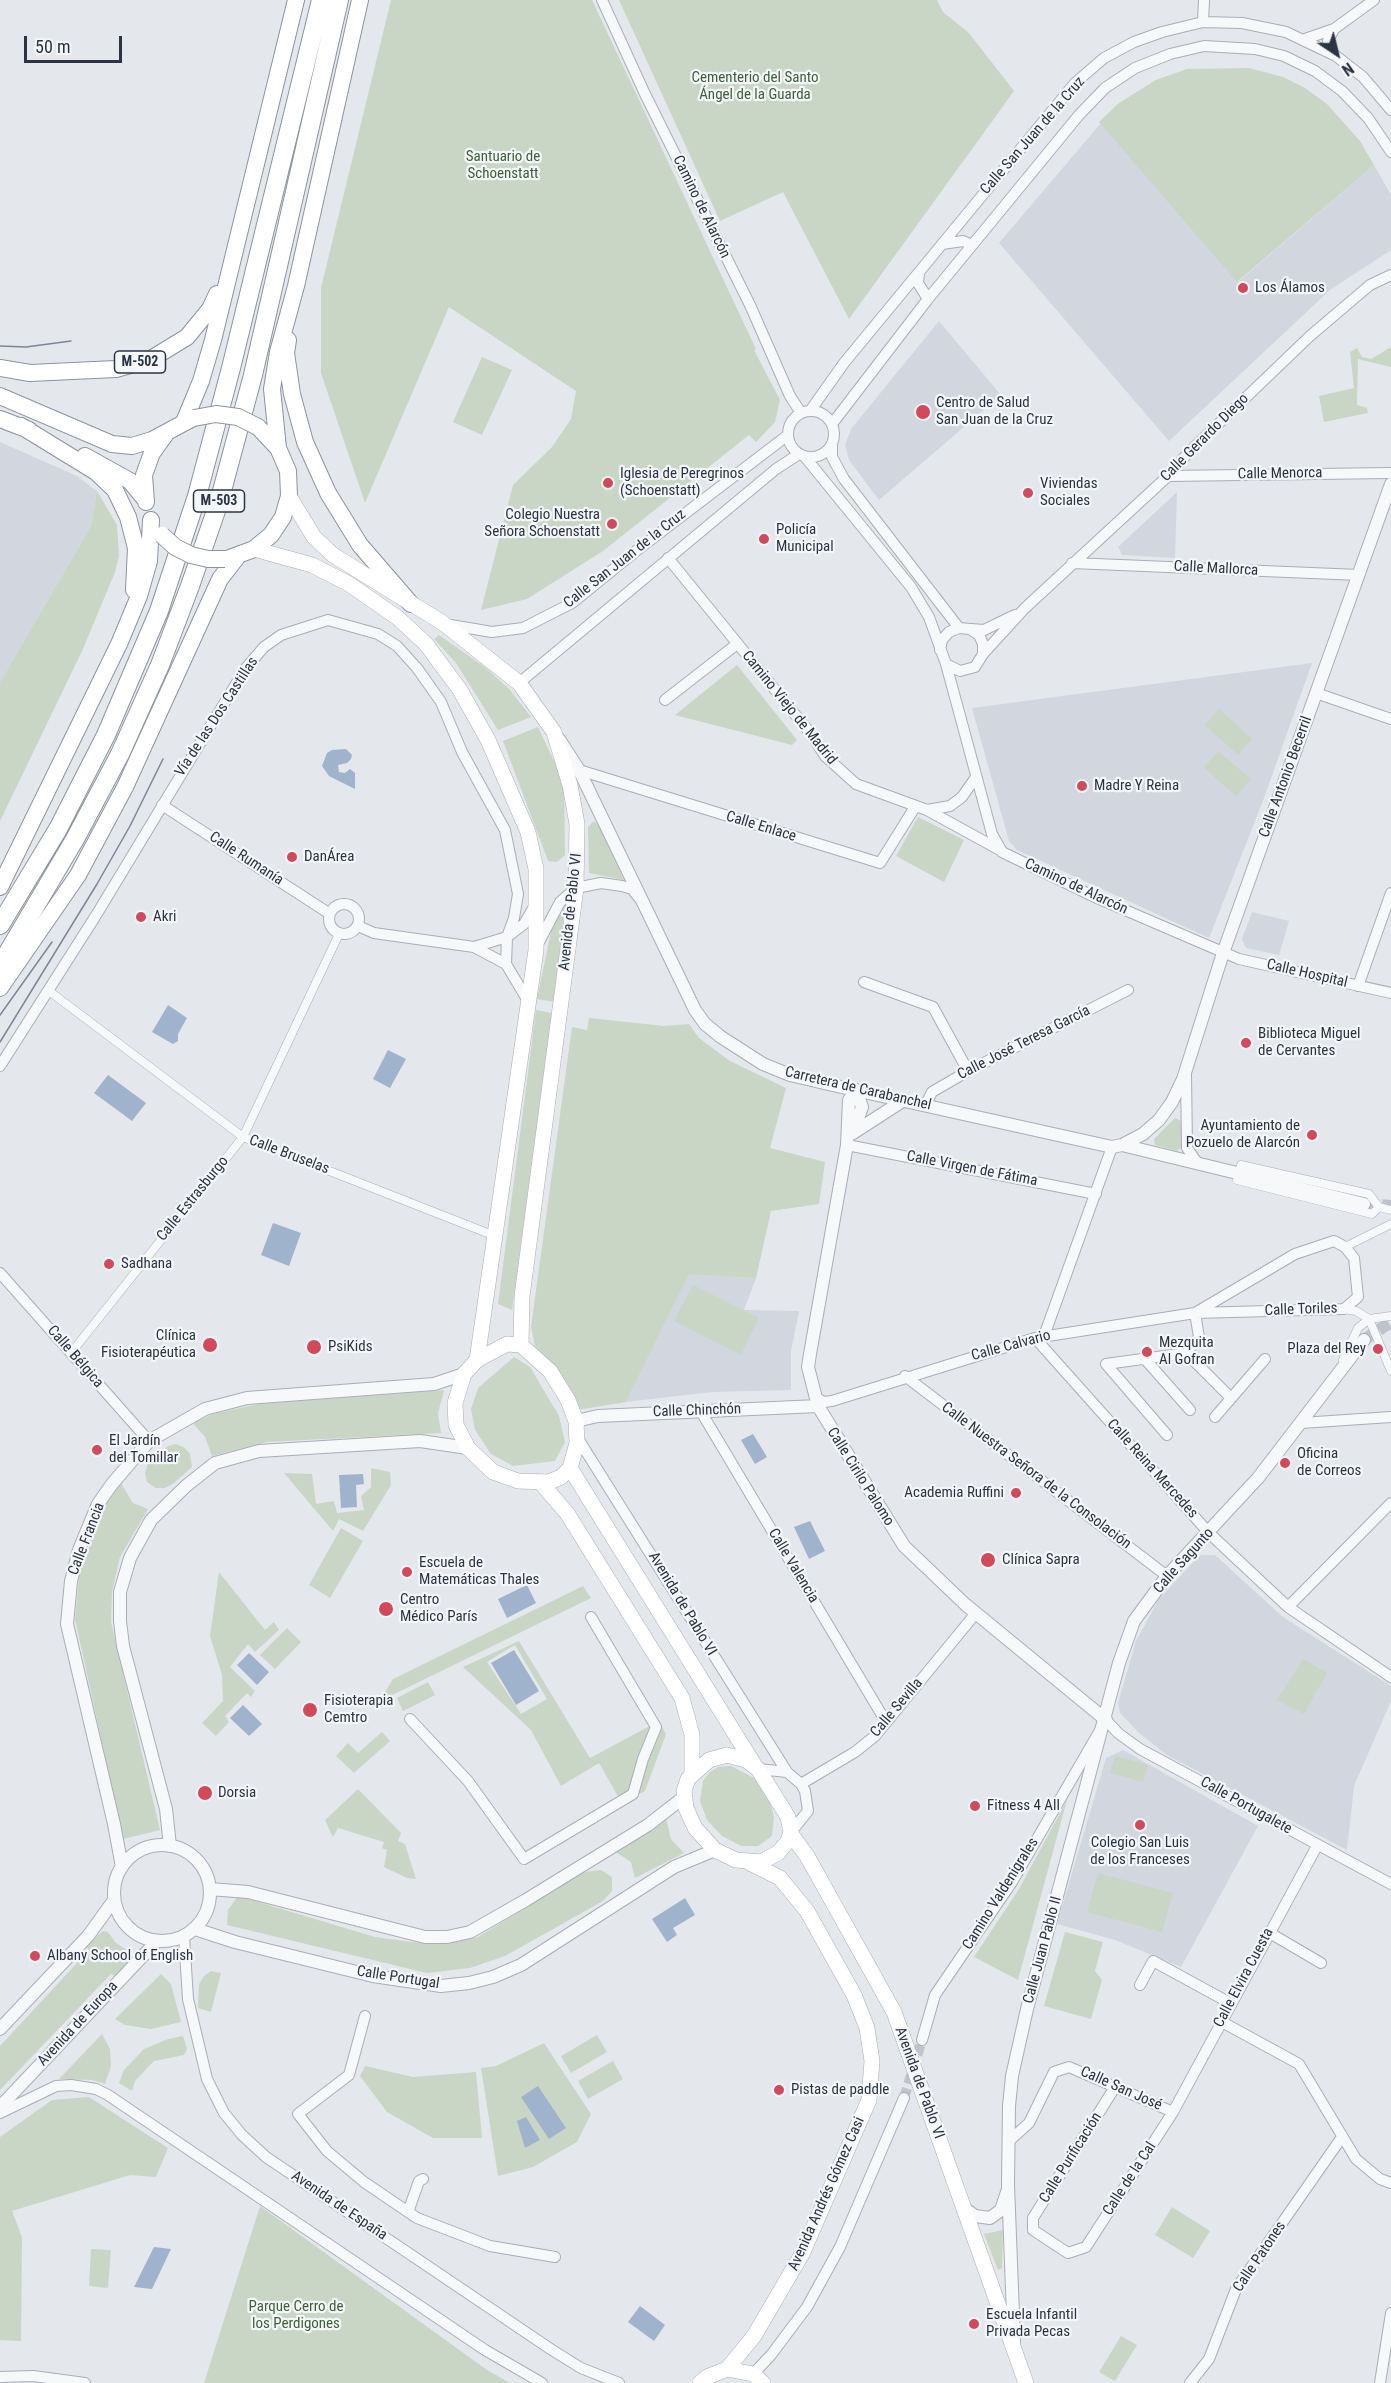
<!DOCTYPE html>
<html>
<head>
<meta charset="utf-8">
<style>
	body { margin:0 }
	#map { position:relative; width:1391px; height:2383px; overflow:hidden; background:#e4e7ec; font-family:"Roboto Condensed",sans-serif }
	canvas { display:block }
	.north { position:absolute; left:1307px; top:24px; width:60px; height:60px; -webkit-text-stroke:4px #f4f6f9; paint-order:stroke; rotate:145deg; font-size:16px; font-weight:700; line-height:24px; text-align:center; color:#2b3445 }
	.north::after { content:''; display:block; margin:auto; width:21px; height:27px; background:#2b3445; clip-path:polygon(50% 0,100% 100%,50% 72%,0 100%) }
	.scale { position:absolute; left:24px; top:36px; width:98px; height:27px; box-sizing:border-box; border:3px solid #2b3445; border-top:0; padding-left:8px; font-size:18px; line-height:21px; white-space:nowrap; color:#2b3445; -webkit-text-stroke:4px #f4f6f9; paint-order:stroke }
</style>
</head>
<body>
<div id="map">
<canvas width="1391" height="2383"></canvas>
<div class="north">N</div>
<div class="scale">50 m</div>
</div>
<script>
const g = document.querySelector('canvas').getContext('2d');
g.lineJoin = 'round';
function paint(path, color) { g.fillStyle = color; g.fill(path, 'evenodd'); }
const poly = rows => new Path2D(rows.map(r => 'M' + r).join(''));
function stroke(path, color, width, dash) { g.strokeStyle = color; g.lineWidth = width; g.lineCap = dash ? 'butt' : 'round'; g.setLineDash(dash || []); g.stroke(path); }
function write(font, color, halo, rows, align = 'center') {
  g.font = font + ' "Roboto Condensed",sans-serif'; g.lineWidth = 4.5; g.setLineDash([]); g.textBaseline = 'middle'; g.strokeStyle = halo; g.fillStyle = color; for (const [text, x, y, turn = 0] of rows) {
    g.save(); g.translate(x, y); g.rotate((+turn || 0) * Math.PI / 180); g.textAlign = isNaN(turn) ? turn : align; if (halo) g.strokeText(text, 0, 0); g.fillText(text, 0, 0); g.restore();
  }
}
paint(poly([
	[1101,123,1238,282,1374,165,1391,195,1391,250,1330,290,1169,441,999,243],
	[939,321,1001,395,879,500,849,460,845,445,851,429],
	[0,442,77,476,97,491,91,526,0,682],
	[1177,492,1175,558,1122,555,1118,547],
	[1312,663,1264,798,1209,938,1017,850,1009,841,972,708],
	[1252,912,1289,921,1279,955,1246,948,1242,939],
	[689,1273,756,1278,744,1310,799,1311,791,1351,791,1390,712,1392,626,1402],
	[1200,1555,1215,1555,1283,1617,1391,1686,1391,1701,1354,1786,1347,1850,1167,1755,1139,1733,1120,1713,1118,1703,1136,1641,1159,1599],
	[1123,1750,1258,1826,1181,1967,1115,1940,1057,1924,1106,1758]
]), '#d2d6de');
paint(poly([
	[391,0,592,0,756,349,754,350,780,400,775,422,756,442,749,435,603,551,527,599,481,610,513,485,552,447,571,419,576,391,449,307,365,503,321,373,321,288],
	[619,0,937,0,943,12,969,33,1014,91,849,319,783,192,720,221],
	[1249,68,1283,77,1305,88,1327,104,1360,141,1374,165,1237,282,1099,122,1119,103,1156,80,1187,69],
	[1391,347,1391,367,1358,359,1357,405,1367,408,1368,413,1324,422,1319,396,1354,388,1350,352,1357,348,1362,357,1371,359],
	[482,357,512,370,482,435,453,422],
	[97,491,117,525,119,556,115,572,83,649,0,821,0,682,91,526],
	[439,635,486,668,510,690,531,717,498,730,456,663,434,639],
	[737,665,797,740,792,745,675,715],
	[1219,709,1252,739,1238,755,1205,725],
	[538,727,564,782,565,855,557,862,548,861,503,741],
	[1218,751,1251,779,1236,796,1204,768],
	[918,817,964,840,944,882,896,856],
	[594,821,599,825,624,880,589,873,588,827],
	[566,897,554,1002,537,999,552,927],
	[536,1010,552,1013,512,1310,498,1304],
	[589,1018,664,1026,689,1024,699,1038,730,1061,786,1088,770,1148,825,1162,819,1204,771,1211,756,1278,689,1274,626,1402,577,1410,556,1368,535,1346,531,1327,572,1027,587,1030],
	[1175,1118,1181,1121,1182,1147,1177,1151,1155,1145,1154,1139],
	[693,1285,759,1318,741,1355,674,1321],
	[514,1357,530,1367,559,1416,565,1442,555,1461,513,1466,491,1454,475,1430,471,1409,478,1388],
	[444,1390,438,1413,441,1433,267,1442,212,1456,205,1437,193,1423,213,1414,258,1404],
	[176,1444,185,1448,190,1454,192,1467,174,1483,165,1488,156,1488,147,1482,145,1473,148,1463,168,1446],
	[371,1468,390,1472,391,1485,363,1531,339,1519,333,1531,284,1473,312,1474,316,1504,334,1501,337,1513,364,1510,361,1496,371,1487],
	[121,1483,133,1503,148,1509,120,1557,112,1592,111,1622,160,1830,123,1839,75,1619,79,1577,101,1512],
	[341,1528,363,1541,330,1598,309,1585],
	[219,1572,265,1630,274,1622,279,1630,255,1652,248,1644,230,1667,255,1691,251,1697,247,1693,225,1716,229,1722,216,1736,202,1723,223,1701,222,1675,210,1636],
	[583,1586,591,1598,386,1698,383,1695,393,1679],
	[287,1628,301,1642,275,1669,260,1655],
	[519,1641,590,1758,659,1721,666,1734,645,1791,622,1803,599,1763,561,1786,531,1730,463,1667],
	[515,1645,547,1699,521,1714,487,1662],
	[1303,1659,1327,1673,1304,1714,1277,1700],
	[428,1682,435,1695,403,1711,397,1698],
	[382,1732,390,1741,354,1773,336,1756,348,1743,358,1753],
	[1115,1756,1148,1765,1143,1782,1110,1773],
	[731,1766,754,1778,771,1805,774,1817,772,1836,758,1846,741,1846,722,1836,707,1820,700,1801,703,1781,709,1773,718,1767],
	[358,1789,401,1833,398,1841,405,1844,416,1879,407,1878,384,1867,387,1850,382,1848,384,1842,338,1828,333,1837,325,1820],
	[1067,1800,1018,1980,974,1957,1019,1889],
	[666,1818,671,1839,684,1853,635,1878,631,1862,614,1851],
	[601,1870,612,1877,612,1891,603,1901,505,1956,470,1968,427,1973,227,1925,228,1910,238,1896,375,1937,419,1943,448,1943,478,1937,584,1872],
	[1098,1873,1173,1893,1162,1932,1087,1912],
	[103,1931,108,1932,116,1943,132,1953,132,1959,116,1977,111,1974,0,2090,0,2046,89,1950,86,1946],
	[1065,1932,1103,1942,1095,1971,1102,1980,1091,2019,1044,2006],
	[211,1971,221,1973,211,2012,198,2008,199,1984,204,1976],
	[161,1974,171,1984,181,2022,151,2029,125,2025,115,2019],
	[102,2034,110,2049,111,2066,105,2084,92,2080,59,2079],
	[597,2035,607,2052,571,2073,561,2056],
	[183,2036,187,2049,184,2055,154,2061,135,2081,132,2091,119,2083,124,2070,144,2049,168,2039],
	[544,2043,591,2114,577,2142,533,2167,498,2176,481,2068,496,2066],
	[613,2061,623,2079,588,2099,578,2081],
	[365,2066,413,2077,476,2072,482,2138,433,2138,387,2112,360,2076],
	[89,2097,168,2148,156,2177,130,2175,12,2211,22,2237,21,2341,0,2340,0,2137,52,2100],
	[260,2206,487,2370,510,2383,204,2383],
	[1172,2207,1210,2231,1193,2258,1155,2235],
	[1003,2230,1002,2268,998,2270,984,2234],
	[91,2249,111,2250,108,2288,89,2286],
	[1121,2336,1137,2345,1115,2381,1099,2372]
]), '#c9d6c5');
paint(poly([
	[346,749,352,755,351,759,347,763,338,765,339,772,345,773,350,769,355,773,355,789,329,776,322,766,327,753,332,750],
	[168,1005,187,1018,178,1034,178,1041,173,1044,152,1032],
	[388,1050,406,1059,390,1088,373,1079],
	[108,1075,146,1103,132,1121,94,1093],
	[273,1223,301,1233,289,1266,261,1255],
	[753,1434,767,1457,755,1464,741,1440],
	[363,1474,364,1484,356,1485,357,1507,341,1508,339,1475],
	[810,1521,825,1551,809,1559,794,1527],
	[527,1585,536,1603,507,1618,498,1599],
	[514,1650,539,1691,516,1705,491,1663],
	[249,1653,269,1672,257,1685,237,1665],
	[243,1705,262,1724,249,1736,230,1718],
	[685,1898,695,1915,673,1928,677,1935,667,1942,652,1919],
	[538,2086,566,2128,549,2139,521,2097],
	[526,2117,540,2140,525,2148,517,2121],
	[154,2247,171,2249,152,2289,134,2287],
	[640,2306,665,2325,654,2341,628,2322]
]), '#9fb4cc');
stroke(poly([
	[904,2098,922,2040]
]), '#bfc3cb', 10, [10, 5]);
stroke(poly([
	[1364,1204,1391,1206],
	[1364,1340,1391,1322]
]), '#bfc3cb', 12, [12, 6]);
const pedestrian = poly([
	[49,991,243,1137,495,1236],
	[1379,1207,1369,1194,1241,1165,1237,1180,1372,1214,1379,1207,1391,1210],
	[1345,1247,1391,1224],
	[1344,1309,1356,1311,1369,1319,1391,1371],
	[71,1353,243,1137,339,934],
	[1343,1360,1358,1328,1369,1319,1391,1316]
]);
const minor = poly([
	[602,0,645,94,750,305,790,396,801,413],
	[1203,22,1204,0],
	[1334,29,1374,0],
	[1305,39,1334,29,1328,41,1329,51],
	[942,244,963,241,972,245],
	[919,273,918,283,928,299],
	[810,411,844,363,1075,83,1104,58,1134,42,1162,32,1203,22,1242,23,1286,32,1336,56,1363,77,1391,110],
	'788 434a23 23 0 1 1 46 0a23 23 0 1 1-46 0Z',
	[832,424,928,299,1079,115,1105,88,1135,68,1170,54,1204,46,1255,49,1284,56,1315,71,1342,91,1368,118,1391,152],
	[832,446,832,457,844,479,959,628],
	[805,457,911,587,929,617,946,664,992,834,1002,852,1097,898,1239,959,1391,993],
	[1168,476,1391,473],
	[668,558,811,734,825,756,856,784,927,810,1000,850],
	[1072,563,1359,575],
	[445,624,492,632,523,628,572,603,636,551,788,435],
	[971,629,984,630,1015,615],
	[940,650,942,640,949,632,959,628,970,629,979,635,983,644,983,654,975,667,960,671,946,664],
	[983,654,1025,608,1168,476,1189,452,1310,336,1370,285,1391,275],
	[519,683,776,469,799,454],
	[1316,693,1391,719],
	[665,700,737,644],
	[579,770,880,863,915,807],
	[162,805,330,914],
	[927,810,950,806,962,797,976,777],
	'329 919a15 15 0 1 1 30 0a15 15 0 1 1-30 0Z',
	[358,926,374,933,474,947,506,964],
	[538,944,560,902,576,888,601,883,622,886,632,889,639,898],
	[474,947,507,937,524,924,535,905],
	[864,982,933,1007,968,1071],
	[1358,986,1391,893],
	[0,1066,95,917,245,669,264,647,281,635,328,620,378,634,397,646,417,668,441,702,462,752,505,830,518,894,514,918,507,937,506,964,528,1001],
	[1186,1074,1187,1148,1196,1161],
	[926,1104,932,1092,968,1071,1128,990],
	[847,1145,1096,1194],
	[0,1273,149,1441],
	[1044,1336,1112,1147],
	[1035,1338,1209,1533,1288,1607,1391,1677],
	[1186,1353,1231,1398],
	[1144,1358,1190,1410],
	[905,1376,1167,1576],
	[815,1397,824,1402,832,1401,1035,1338,1195,1313,1344,1309,1358,1297,1354,1258,1345,1247,1334,1241,1295,1254,1195,1313],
	[700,1410,886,1722],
	[1215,1417,1265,1359],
	[1301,1423,1391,1417],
	[1167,1435,1106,1364,1186,1353,1199,1337,1195,1313],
	[577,1437,787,1772],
	[1288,1607,1391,1503],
	[410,1719,468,1781,524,1859,633,1794,643,1759,656,1727,591,1617],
	[758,1769,787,1772,801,1784,805,1791,808,1811,791,1832],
	[801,1784,855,1752,875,1736,976,1613],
	[1268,1932,1321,1963],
	[184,1936,188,1999,207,2079,224,2113,242,2135,266,2157,552,2350,581,2368,619,2383],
	[1140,1985,1153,1961,1230,2003],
	[365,2016,349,2075,298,2114,327,2151,364,2182,417,2218,490,2246,555,2257],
	[1222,2022,1299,2064,1356,2159,1380,2179,1391,2183],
	[922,2040,935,1995,1012,1882,1106,1720,1118,1733,1140,1749,1391,1884],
	[1115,2087,1033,2218,1033,2230,1068,2253,1086,2247,1173,2112,1317,1846],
	[0,2113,56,2086,71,2085,96,2089,108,2095,485,2350,542,2383],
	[1009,2141,1029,2123,1054,2072,1069,2067,1173,2112],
	[408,2212,419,2181,423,2179],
	[753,2374,771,2355,807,2307,840,2247,904,2098],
	[0,2377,33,2376,85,2383],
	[1190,2383,1209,2359,1236,2289,1342,2137],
	[1380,2383,1391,2313]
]);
const tertiary = poly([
	[559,739,579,770,695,1010,705,1024,721,1037,763,1064,790,1075,837,1086,1112,1147,1122,1145,1364,1204],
	[856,1090,849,1100,847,1145,810,1354,808,1367,818,1406,904,1546,966,1605,1106,1720],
	[853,1133,904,1100],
	[853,1133,862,1107,856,1090],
	[1122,1145,1143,1134,1159,1120,1172,1102,1183,1079,1223,953,1391,484],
	[576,1421,598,1416,818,1406],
	'114 1893a48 48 0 1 1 96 0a48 48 0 1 1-96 0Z',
	[170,1846,166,1809,123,1646,120,1621,120,1592,130,1558,151,1520,186,1486,215,1463,259,1451,420,1441,468,1448],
	[122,1867,114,1824,67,1624,71,1581,79,1550,98,1504,112,1484,149,1441,205,1409,247,1398,434,1384,464,1374],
	[210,1889,248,1892,425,1937,447,1937,470,1932,526,1900,648,1825,684,1797],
	[195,1929,235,1942,373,1976,441,1986,469,1983,493,1977,521,1965,674,1867,715,1850],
	[0,2029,88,1936,114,1900],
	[0,2107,156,1942],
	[964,2208,975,2216,990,2218,1001,2210,1007,2192],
	[1014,2341,1008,2185,1009,2106,1012,2076,1027,2009,1119,1663,1134,1621,1167,1576,1258,1478,1364,1340]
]);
const secondary = poly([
	[289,496,314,537,333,555,443,623,519,683,554,732,570,785,577,824,576,888,522,1296,521,1345],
	[254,549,312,565,349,584,398,618,426,644,460,690,488,740,528,832,536,869,536,950,477,1360],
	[507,1344,521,1345,550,1371,568,1400,576,1421,577,1443,570,1468,561,1477,549,1482,518,1481,493,1472,468,1448,456,1425,455,1403,464,1374,477,1360,507,1344],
	[570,1468,755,1766],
	[541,1483,567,1513,682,1698,692,1735,692,1774],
	[727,1755,746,1760,758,1769,788,1817,791,1832,788,1841,778,1853,761,1862,736,1860,715,1850,695,1828,686,1808,684,1791,688,1779,709,1760,727,1755],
	[791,1834,807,1856,894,2012,1026,2383],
	[727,2369,754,2336,802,2254,869,2100,872,2061,867,2028,854,1995,807,1911,780,1878,750,1863],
	[700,2383,707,2377,727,2369,753,2374,763,2383]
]);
const trunk = poly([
	[288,340,286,353,292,394,305,442,328,493,360,545,411,604],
	[0,368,30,373,116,369,151,359,187,337,210,309,217,294],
	[0,396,112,444,132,446,152,440,193,418],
	[0,419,29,430],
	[184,422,201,381,213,340,296,0],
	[21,426,96,472,115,490,128,517,136,548,134,590],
	[278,448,272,389,278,352,296,286,360,0],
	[85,456,130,481,144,498],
	[146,502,144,475,152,453,165,435],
	[227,559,254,549,271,535,283,517,289,496,288,471,278,448,258,427],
	[0,887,119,644,139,596,149,561,151,520],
	[0,988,78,875,125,787,220,579,237,557]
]);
const motorway = poly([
	[0,925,58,829,106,735,159,611,197,496,231,368,321,0],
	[0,966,75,839,120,754,160,665,190,586,219,502,253,375,339,0]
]);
stroke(pedestrian, '#a9aeb7', 9);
stroke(minor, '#a9aeb7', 12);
stroke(tertiary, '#a9aeb7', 14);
stroke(secondary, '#a9aeb7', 16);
stroke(trunk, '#8b94a3', 18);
stroke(motorway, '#8b94a3', 20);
stroke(pedestrian, '#f7f8fa', 8);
stroke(minor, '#f7f8fa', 10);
stroke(tertiary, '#f7f8fa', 12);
stroke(secondary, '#fff', 15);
stroke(trunk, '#fff', 16);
stroke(motorway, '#fff', 18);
stroke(poly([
	[0,346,26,347,71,341],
	[0,1015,52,942],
	[0,1042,97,884,130,826,163,759]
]), '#7d8696', 1.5);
const trunkBridge = poly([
	[194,418,216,414,238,417,258,427],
	[162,535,175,547,191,555,208,559,225,559]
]);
stroke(trunkBridge, '#8b94a3', 18, []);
stroke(trunkBridge, '#fff', 16);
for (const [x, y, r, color] of [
	[1243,288,6,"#d1495b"],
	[923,412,8,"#d1495b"],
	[608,483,6,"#d1495b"],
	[1028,493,6,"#d1495b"],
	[612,524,6,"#d1495b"],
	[764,539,6,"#d1495b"],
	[1082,786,6,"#d1495b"],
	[292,857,6,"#d1495b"],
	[141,917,6,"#d1495b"],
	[1246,1043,6,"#d1495b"],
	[1312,1135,6,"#d1495b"],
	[109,1264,6,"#d1495b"],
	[210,1345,8,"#d1495b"],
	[314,1347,8,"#d1495b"],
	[1378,1349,6,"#d1495b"],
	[1147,1352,6,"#d1495b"],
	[97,1450,6,"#d1495b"],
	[1285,1463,6,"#d1495b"],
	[1016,1493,6,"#d1495b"],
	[988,1560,8,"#d1495b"],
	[407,1572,6,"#d1495b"],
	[386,1609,8,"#d1495b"],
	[310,1710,8,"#d1495b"],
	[205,1793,8,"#d1495b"],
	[975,1806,6,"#d1495b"],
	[1140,1825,6,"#d1495b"],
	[35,1956,6,"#d1495b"],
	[779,2090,6,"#d1495b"],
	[974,2324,6,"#d1495b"]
]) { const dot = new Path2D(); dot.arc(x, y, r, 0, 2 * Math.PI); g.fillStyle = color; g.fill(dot); stroke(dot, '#f4f6f9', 2); }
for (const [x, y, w] of [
	[140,362,51],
	[219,501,51]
]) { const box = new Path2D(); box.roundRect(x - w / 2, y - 11, w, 22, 4.5); g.fillStyle = '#f4f6f9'; g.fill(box); stroke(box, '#2b3445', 1.5); }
write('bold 14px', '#2b3445', null, [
	["M-502",140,362],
	["M-503",219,501]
]);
write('15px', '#3f6138', '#f4f6f9', [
	["Cementerio del Santo",755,78],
	["Ángel de la Guarda",755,95],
	["Santuario de",503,157],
	["Schoenstatt",503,174],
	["Parque Cerro de",296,2307],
	["los Perdigones",296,2324]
]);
write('15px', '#2b3445', '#f4f6f9', [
	["Calle San Juan de la Cruz",1033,136,-49],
	["Camino de Alarcón",701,207,64],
	["Calle Gerardo Diego",1205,438,-45],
	["Calle Menorca",1280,474,-1],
	["Calle San Juan de la Cruz",625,559,-38],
	["Calle Mallorca",1216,569,3],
	["Camino Viejo de Madrid",789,708,51],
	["Vía de las Dos Castillas",217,717,-57],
	["Calle Antonio Becerril",1286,777,-70],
	["Calle Enlace",761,827,17],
	["Calle Rumanía",246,859,33],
	["Camino de Alarcón",1076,887,25],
	["Avenida de Pablo VI",571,912,-84],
	["Calle Hospital",1307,974,13],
	["Calle José Teresa García",1024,1043,-27],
	["Carretera de Carabanchel",858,1089,13],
	["Calle Bruselas",289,1155,21],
	["Calle Virgen de Fátima",972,1169,11],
	["Calle Estrasburgo",193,1199,-51],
	["Calle Toriles",1301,1310,-2],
	["Calle Calvario",1011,1346,-15],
	["Calle Bélgica",75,1357,49],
	["Calle Chinchón",697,1411,-2],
	["Calle Reina Mercedes",1152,1469,48],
	["Calle Nuestra Señora de la Consolación",1036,1476,37],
	["Calle Cirilo Palomo",860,1477,58],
	["Calle Francia",87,1539,-69],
	["Calle Sagunto",1184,1561,-48],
	["Calle Valencia",793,1566,59],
	["Avenida de Pablo VI",682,1604,59],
	["Calle Sevilla",897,1708,-50],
	["Calle Portugalete",1246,1806,29],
	["Camino Valdenigrales",1001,1894,-58],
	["Calle Juan Pablo II",1043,1950,-75],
	["Calle Portugal",398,1978,9],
	["Calle Elvira Cuesta",1244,1978,-62],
	["Avenida de Europa",78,2024,-47],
	["Avenida de Pablo VI",919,2083,70],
	["Calle San José",1121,2089,24],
	["Calle Purificación",1071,2158,-58],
	["Calle de la Cal",1130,2179,-57],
	["Avenida Andrés Gómez Casi",827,2194,-66],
	["Avenida de España",339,2206,34],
	["Calle Patones",1260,2257,-56]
]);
write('15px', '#2b3445', '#f4f6f9', [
	["Los Álamos",1255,288],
	["Centro de Salud",936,403],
	["San Juan de la Cruz",936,420],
	["Iglesia de Peregrinos",620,474],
	["(Schoenstatt)",620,491],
	["Viviendas",1040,484],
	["Sociales",1040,501],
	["Colegio Nuestra",600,515,"right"],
	["Señora Schoenstatt",600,532,"right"],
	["Policía",776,530],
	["Municipal",776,547],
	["Madre Y Reina",1094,786],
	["DanÁrea",304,857],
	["Akri",153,917],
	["Biblioteca Miguel",1258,1034],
	["de Cervantes",1258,1051],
	["Ayuntamiento de",1300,1126,"right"],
	["Pozuelo de Alarcón",1300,1143,"right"],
	["Sadhana",121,1264],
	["Clínica",196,1336,"right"],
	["Fisioterapéutica",196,1353,"right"],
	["Mezquita",1159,1343],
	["Al Gofran",1159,1360],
	["PsiKids",328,1347],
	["Plaza del Rey",1366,1349,"right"],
	["El Jardín",109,1441],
	["del Tomillar",109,1458],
	["Oficina",1297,1454],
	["de Correos",1297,1471],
	["Academia Ruffini",1004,1493,"right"],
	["Clínica Sapra",1002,1560],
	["Escuela de",419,1563],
	["Matemáticas Thales",419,1580],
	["Centro",400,1600],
	["Médico París",400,1617],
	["Fisioterapia",324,1701],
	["Cemtro",324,1718],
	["Dorsia",218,1793],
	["Fitness 4 All",987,1806],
	["Colegio San Luis",1140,1843,"center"],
	["de los Franceses",1140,1860,"center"],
	["Albany School of English",47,1956],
	["Pistas de paddle",791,2090],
	["Escuela Infantil",986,2315],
	["Privada Pecas",986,2332]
], 'left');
</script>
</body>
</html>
